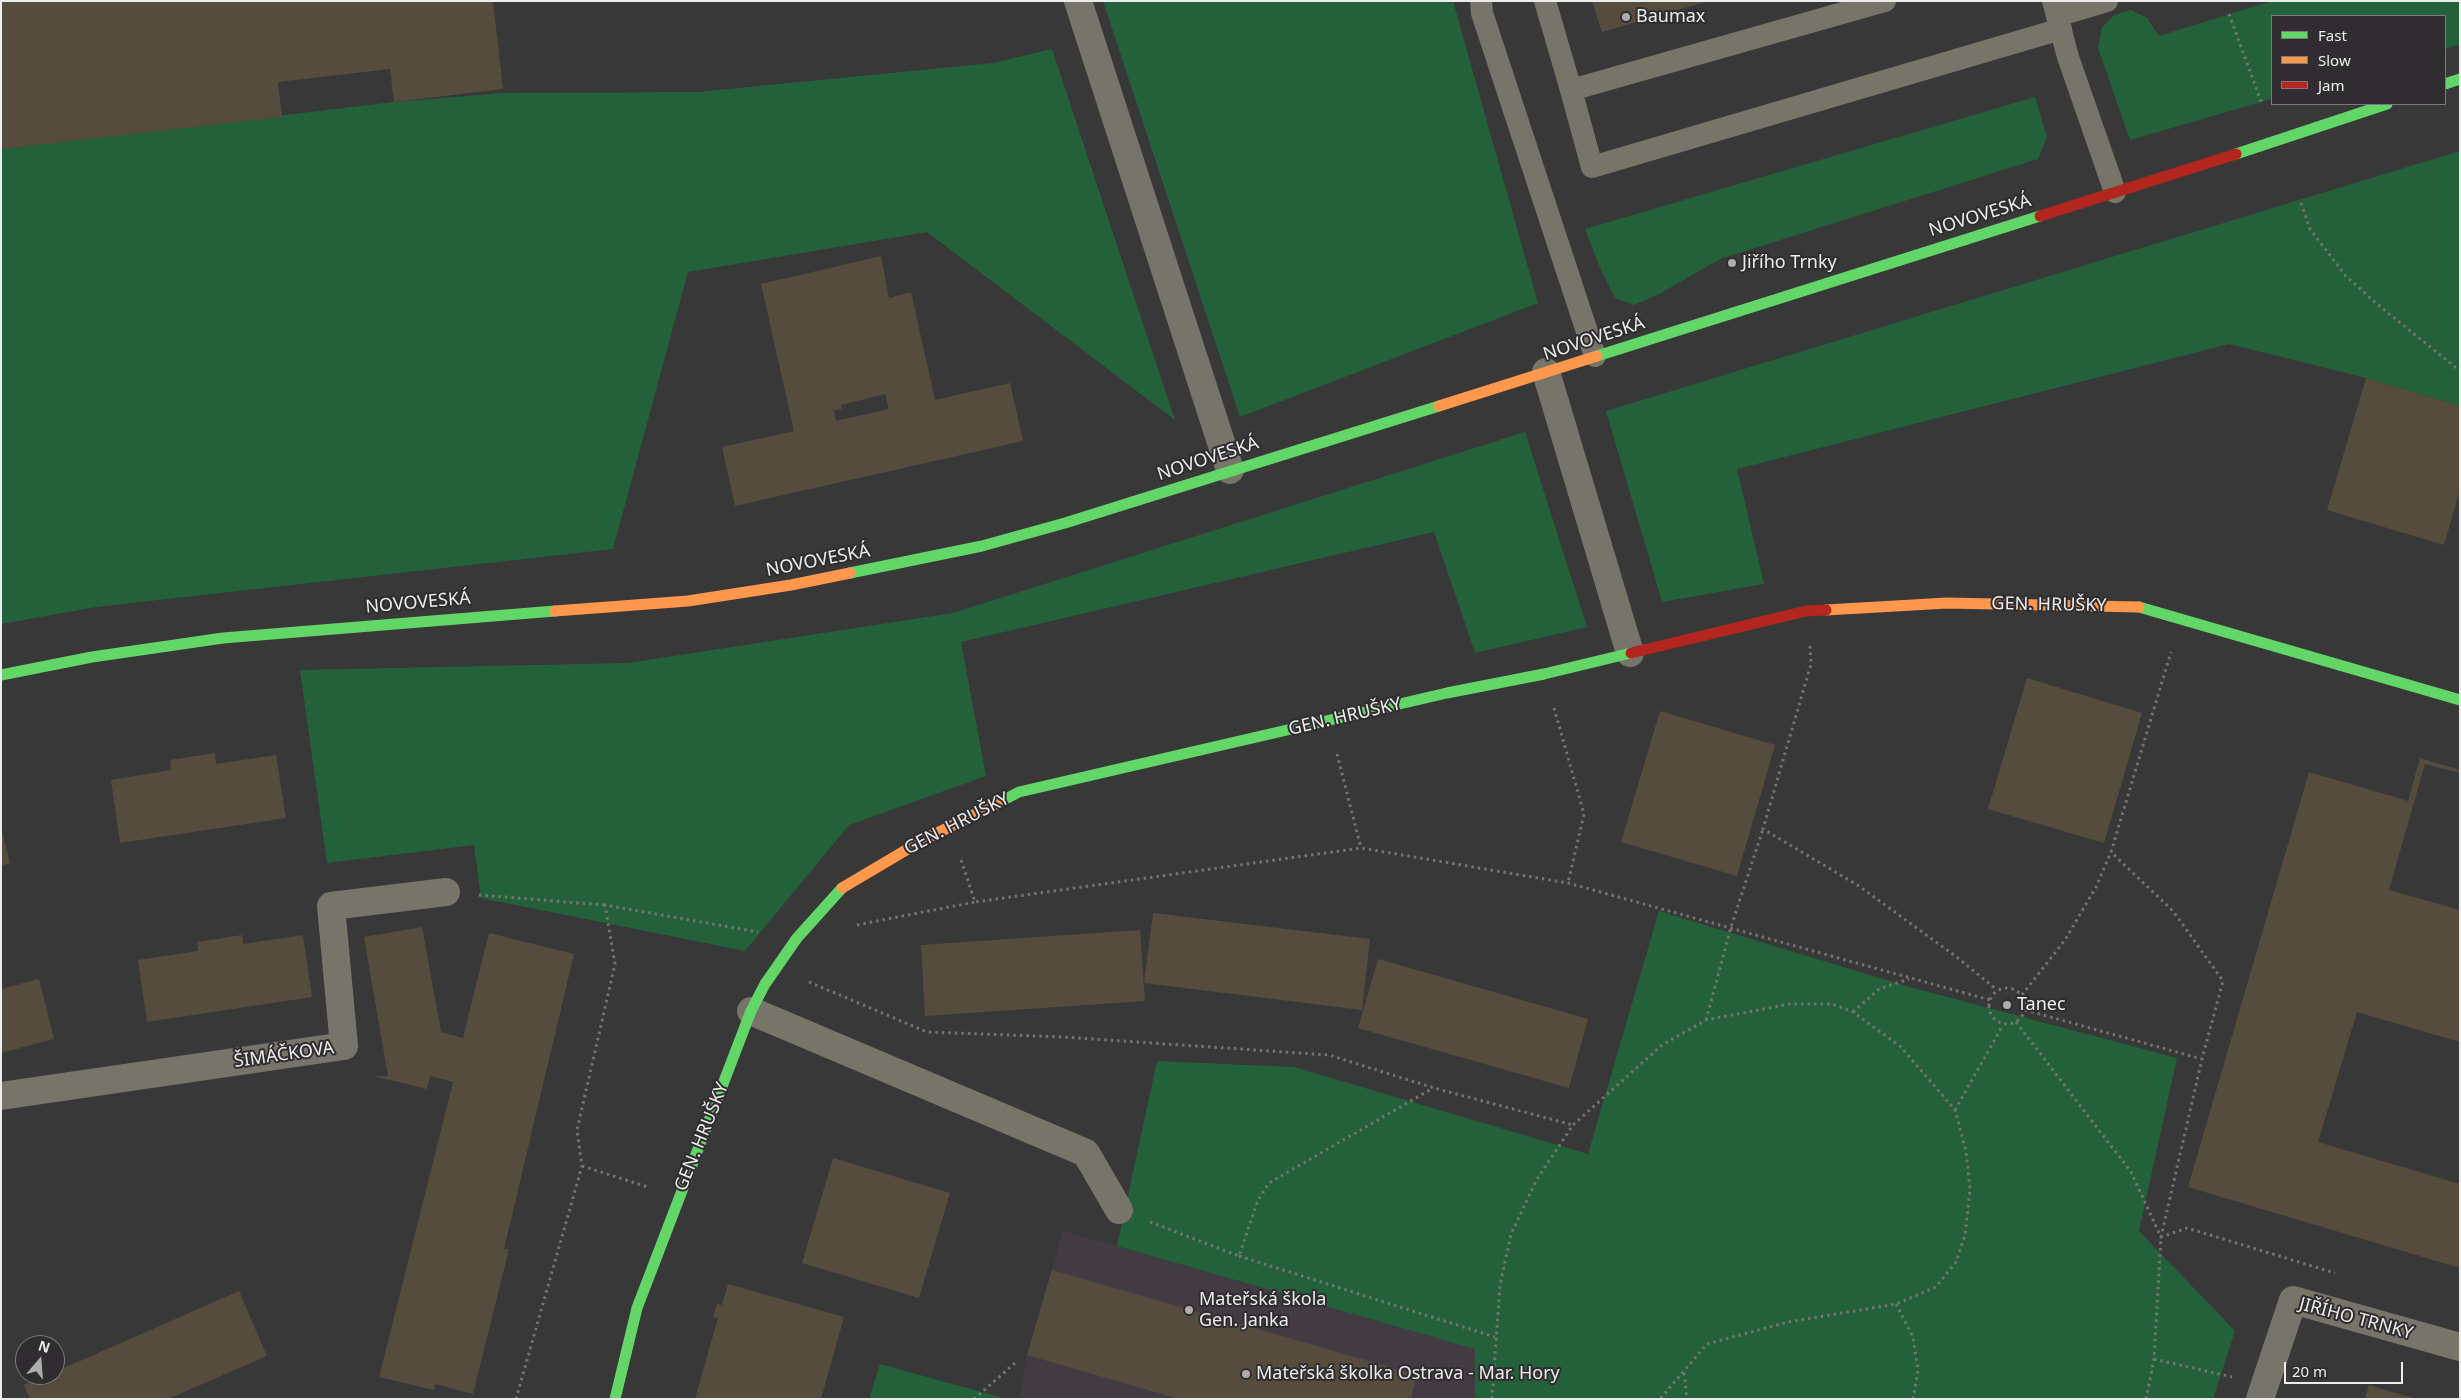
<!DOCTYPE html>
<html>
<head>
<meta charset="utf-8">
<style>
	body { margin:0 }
	#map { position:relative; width:2461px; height:1400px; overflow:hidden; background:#383838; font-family:"Noto Sans",sans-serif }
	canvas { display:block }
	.frame { position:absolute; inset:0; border:2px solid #edeced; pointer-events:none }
	.legend { position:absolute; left:2271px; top:15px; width:175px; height:90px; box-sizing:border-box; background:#2f2d2f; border:1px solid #7b797b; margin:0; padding:6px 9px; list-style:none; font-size:15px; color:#edeced }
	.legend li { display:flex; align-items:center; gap:10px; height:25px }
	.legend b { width:25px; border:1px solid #7b797b }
	.north { position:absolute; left:15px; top:1335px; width:50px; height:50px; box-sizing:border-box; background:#2f2d2f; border:1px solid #7b797b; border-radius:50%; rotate:18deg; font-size:14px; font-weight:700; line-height:20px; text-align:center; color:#edeced }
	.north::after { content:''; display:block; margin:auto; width:18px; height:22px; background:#aeadae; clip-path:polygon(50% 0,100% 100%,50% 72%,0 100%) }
	.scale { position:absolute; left:2284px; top:1362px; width:119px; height:22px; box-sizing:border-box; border:2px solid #edeced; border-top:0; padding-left:6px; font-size:15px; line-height:18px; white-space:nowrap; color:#edeced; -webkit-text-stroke:4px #2f2d2f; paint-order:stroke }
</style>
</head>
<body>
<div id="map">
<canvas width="2461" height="1400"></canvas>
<div class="frame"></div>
<ul class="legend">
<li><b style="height:6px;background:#63d668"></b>Fast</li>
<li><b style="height:6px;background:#ff974d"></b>Slow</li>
<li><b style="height:6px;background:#b3261e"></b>Jam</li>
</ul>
<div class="north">N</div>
<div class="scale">20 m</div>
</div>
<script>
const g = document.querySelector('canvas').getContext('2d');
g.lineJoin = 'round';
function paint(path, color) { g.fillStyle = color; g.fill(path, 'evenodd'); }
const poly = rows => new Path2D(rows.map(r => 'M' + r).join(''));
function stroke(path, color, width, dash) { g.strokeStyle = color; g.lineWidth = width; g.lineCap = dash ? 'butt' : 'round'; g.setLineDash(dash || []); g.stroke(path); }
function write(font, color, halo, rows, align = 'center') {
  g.font = font + ' "Noto Sans",sans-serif'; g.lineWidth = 4; g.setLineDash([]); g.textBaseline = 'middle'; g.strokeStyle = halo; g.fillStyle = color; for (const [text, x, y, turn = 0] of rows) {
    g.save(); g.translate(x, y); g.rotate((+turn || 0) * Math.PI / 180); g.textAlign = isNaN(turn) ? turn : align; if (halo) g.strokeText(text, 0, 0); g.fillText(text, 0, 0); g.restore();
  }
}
paint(poly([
	[1063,1231,1475,1349,1475,1399,1020,1399,1027,1355]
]), '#423c42');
paint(poly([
	[1103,1,1453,1,1538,303,1240,417],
	[2272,1,2460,1,2460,44,2445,49,2445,16,2272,16,2272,99,2130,140,2098,48,2102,27,2114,15,2131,10,2147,18,2159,36],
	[1052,49,1175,420,927,232,688,272,613,549,96,607,1,624,1,149,394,102,503,93,698,92,993,63],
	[2035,97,2047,137,2038,159,1720,259,1661,293,1634,305,1615,298,1600,268,1585,229],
	[2460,151,2460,406,2366,378,2229,344,1737,469,1764,584,1662,602,1606,411],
	[1525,432,1587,627,1475,653,1434,532,961,642,986,776,849,825,745,951,481,898,474,845,327,863,300,670,628,663,953,613],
	[1659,911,1906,986,2177,1058,2139,1231,2235,1331,2213,1399,1475,1399,1475,1349,1117,1246,1157,1061,1294,1067,1588,1154],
	[880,1364,1007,1399,869,1399]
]), '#23613b');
paint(poly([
	[1,1,493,1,503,89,394,102,390,69,278,82,282,117,1,149],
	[1592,1,1705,1,1705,2,1602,32],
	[881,256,889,298,911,292,935,400,1010,383,1023,441,735,506,722,447,794,431,761,284],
	[885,394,889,409,836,421,834,410,842,409,841,405],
	[2366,378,2460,406,2460,490,2444,545,2327,510],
	[2027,678,2142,713,2104,843,1988,809],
	[1660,711,1775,745,1737,876,1621,842],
	[215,753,216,764,276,755,286,818,120,843,111,780,171,770,170,760],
	[2420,758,2460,770,2460,773,2425,764,2389,890,2460,910,2460,1042,2357,1012,2318,1142,2460,1184,2460,1268,2188,1187,2309,772,2408,801],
	[2,831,10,863,1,866,1,832],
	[1153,913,1370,939,1362,1010,1144,983],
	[422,927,441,1032,463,1038,489,933,574,954,504,1249,509,1249,473,1394,435,1384,434,1390,379,1377,453,1082,430,1076,427,1089,373,1076,388,1076,364,937],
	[1140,930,1145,1001,925,1016,921,945],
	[242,935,243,944,303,935,312,997,147,1022,138,960,198,951,197,942],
	[1378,959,1588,1019,1569,1088,1358,1028],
	[39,979,54,1039,1,1053,1,989],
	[833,1158,950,1193,919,1298,802,1263],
	[1052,1270,1417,1375,1411,1399,1179,1399,1027,1355],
	[728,1284,844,1317,821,1399,695,1399,718,1318,713,1317,717,1304,722,1305],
	[239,1291,267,1356,168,1399,30,1399,24,1385,47,1375,55,1375,55,1372],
	[2369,1385,2413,1398,2413,1399,2365,1399]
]), '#564c3e');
stroke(poly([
	[2229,14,2262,104],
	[2301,203,2310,229,2345,275,2377,304,2460,371],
	[1810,646,1811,664,1763,829,1859,886,1958,958,1997,990],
	[1554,708,1584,814,1568,883],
	[1337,754,1361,848],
	[961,860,975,902,1361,848,1568,883,1990,1000],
	[479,895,605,905],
	[857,925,975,902],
	[809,982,927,1032,1063,1037,1329,1055,1434,1088,1573,1125],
	'1989 1006a18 18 0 1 1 36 0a18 18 0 1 1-36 0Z',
	[2022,995,2065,940,2096,887,2111,852,2171,652],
	[2025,1010,2202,1059],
	[1853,1012,1879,989,1909,979],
	[1706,1020,1731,927,1763,829],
	[2016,1022,2131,1172,2161,1237,2202,1059,2223,981,2173,911,2111,852],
	[1955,1110,2003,1025],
	[582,1166,648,1187],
	[1150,1222,1239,1256,1258,1200,1269,1183,1433,1088],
	[1239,1256,1495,1337],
	[1896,1304,1913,1337,1918,1370,1913,1399],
	[2154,1359,2232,1377],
	[1684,1373,1687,1399],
	[516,1399,582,1166,577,1130,615,964,605,905,758,932],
	[974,1399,1015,1363],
	[1492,1399,1500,1285,1511,1234,1537,1179,1573,1125,1662,1045,1706,1020,1790,1004,1832,1004,1853,1012,1901,1047,1955,1110,1966,1151,1970,1189,1965,1235,1956,1262,1936,1287,1896,1304,1788,1322,1707,1344,1660,1399],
	[2146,1399,2154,1359,2161,1237,2187,1228,2335,1273]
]), '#76746e', 3, [2.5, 4]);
stroke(poly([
	[1481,1,1482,13,1595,356],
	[1545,1,1571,90,1885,1],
	[2053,1,2068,57,2115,192],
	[2057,16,2107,1],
	[1571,90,1592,167,2061,29]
]), '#77746a', 22);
stroke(poly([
	[1078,1,1230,470],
	[1546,372,1630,653],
	[751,1011,1086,1153,1119,1210],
	[1,1096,344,1046,331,906,446,892],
	[2260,1399,2293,1300,2460,1347]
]), '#77746a', 28);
stroke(poly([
	[2445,84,2460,79],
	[2236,154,2387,104],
	[1597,356,2040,216],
	[850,573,982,546,1065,523,1439,406],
	[2139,607,2460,700],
	[1,675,92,657,223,638,555,611],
	[998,803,1019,792,1447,693,1544,674,1631,653],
	[615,1399,637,1308,751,1011,765,984,797,938,842,888]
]), '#63d668', 11);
stroke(poly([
	[1439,406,1597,356],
	[1826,610,1947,603,2139,607],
	[555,611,688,601,791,585,850,573],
	[842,888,923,840,998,803]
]), '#ff974d', 11);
stroke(poly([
	[2040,216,2236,154],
	[1631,653,1806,611,1826,610]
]), '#b3261e', 11);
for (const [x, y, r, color] of [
	[1626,17,5,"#aeadae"],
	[1732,263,5,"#aeadae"],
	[2007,1005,5,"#aeadae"],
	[1189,1310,5,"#aeadae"],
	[1246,1374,5,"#aeadae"]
]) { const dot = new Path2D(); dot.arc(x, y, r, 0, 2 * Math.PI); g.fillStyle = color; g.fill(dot); stroke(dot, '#2f2d2f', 2); }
write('18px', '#edeced', '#2f2d2f', [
	["Baumax",1636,17],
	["Jiřího Trnky",1742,263],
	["Tanec",2017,1005],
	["Mateřská škola",1199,1300],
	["Gen. Janka",1199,1321],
	["Mateřská školka Ostrava - Mar. Hory",1256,1374]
], 'left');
write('18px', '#edeced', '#2f2d2f', [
	["NOVOVESKÁ",1980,216,-17],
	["NOVOVESKÁ",1594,339,-18],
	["NOVOVESKÁ",1208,459,-18],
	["NOVOVESKÁ",818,561,-11],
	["NOVOVESKÁ",418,603,-5],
	["GEN. HRUŠKY",2049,605,1],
	["GEN. HRUŠKY",1345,717,-13],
	["GEN. HRUŠKY",957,824,-27],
	["ŠIMÁČKOVA",284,1055,-8],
	["GEN. HRUŠKY",702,1137,-68],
	["JIŘÍHO TRNKY",2356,1319,15]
]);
</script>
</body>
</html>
